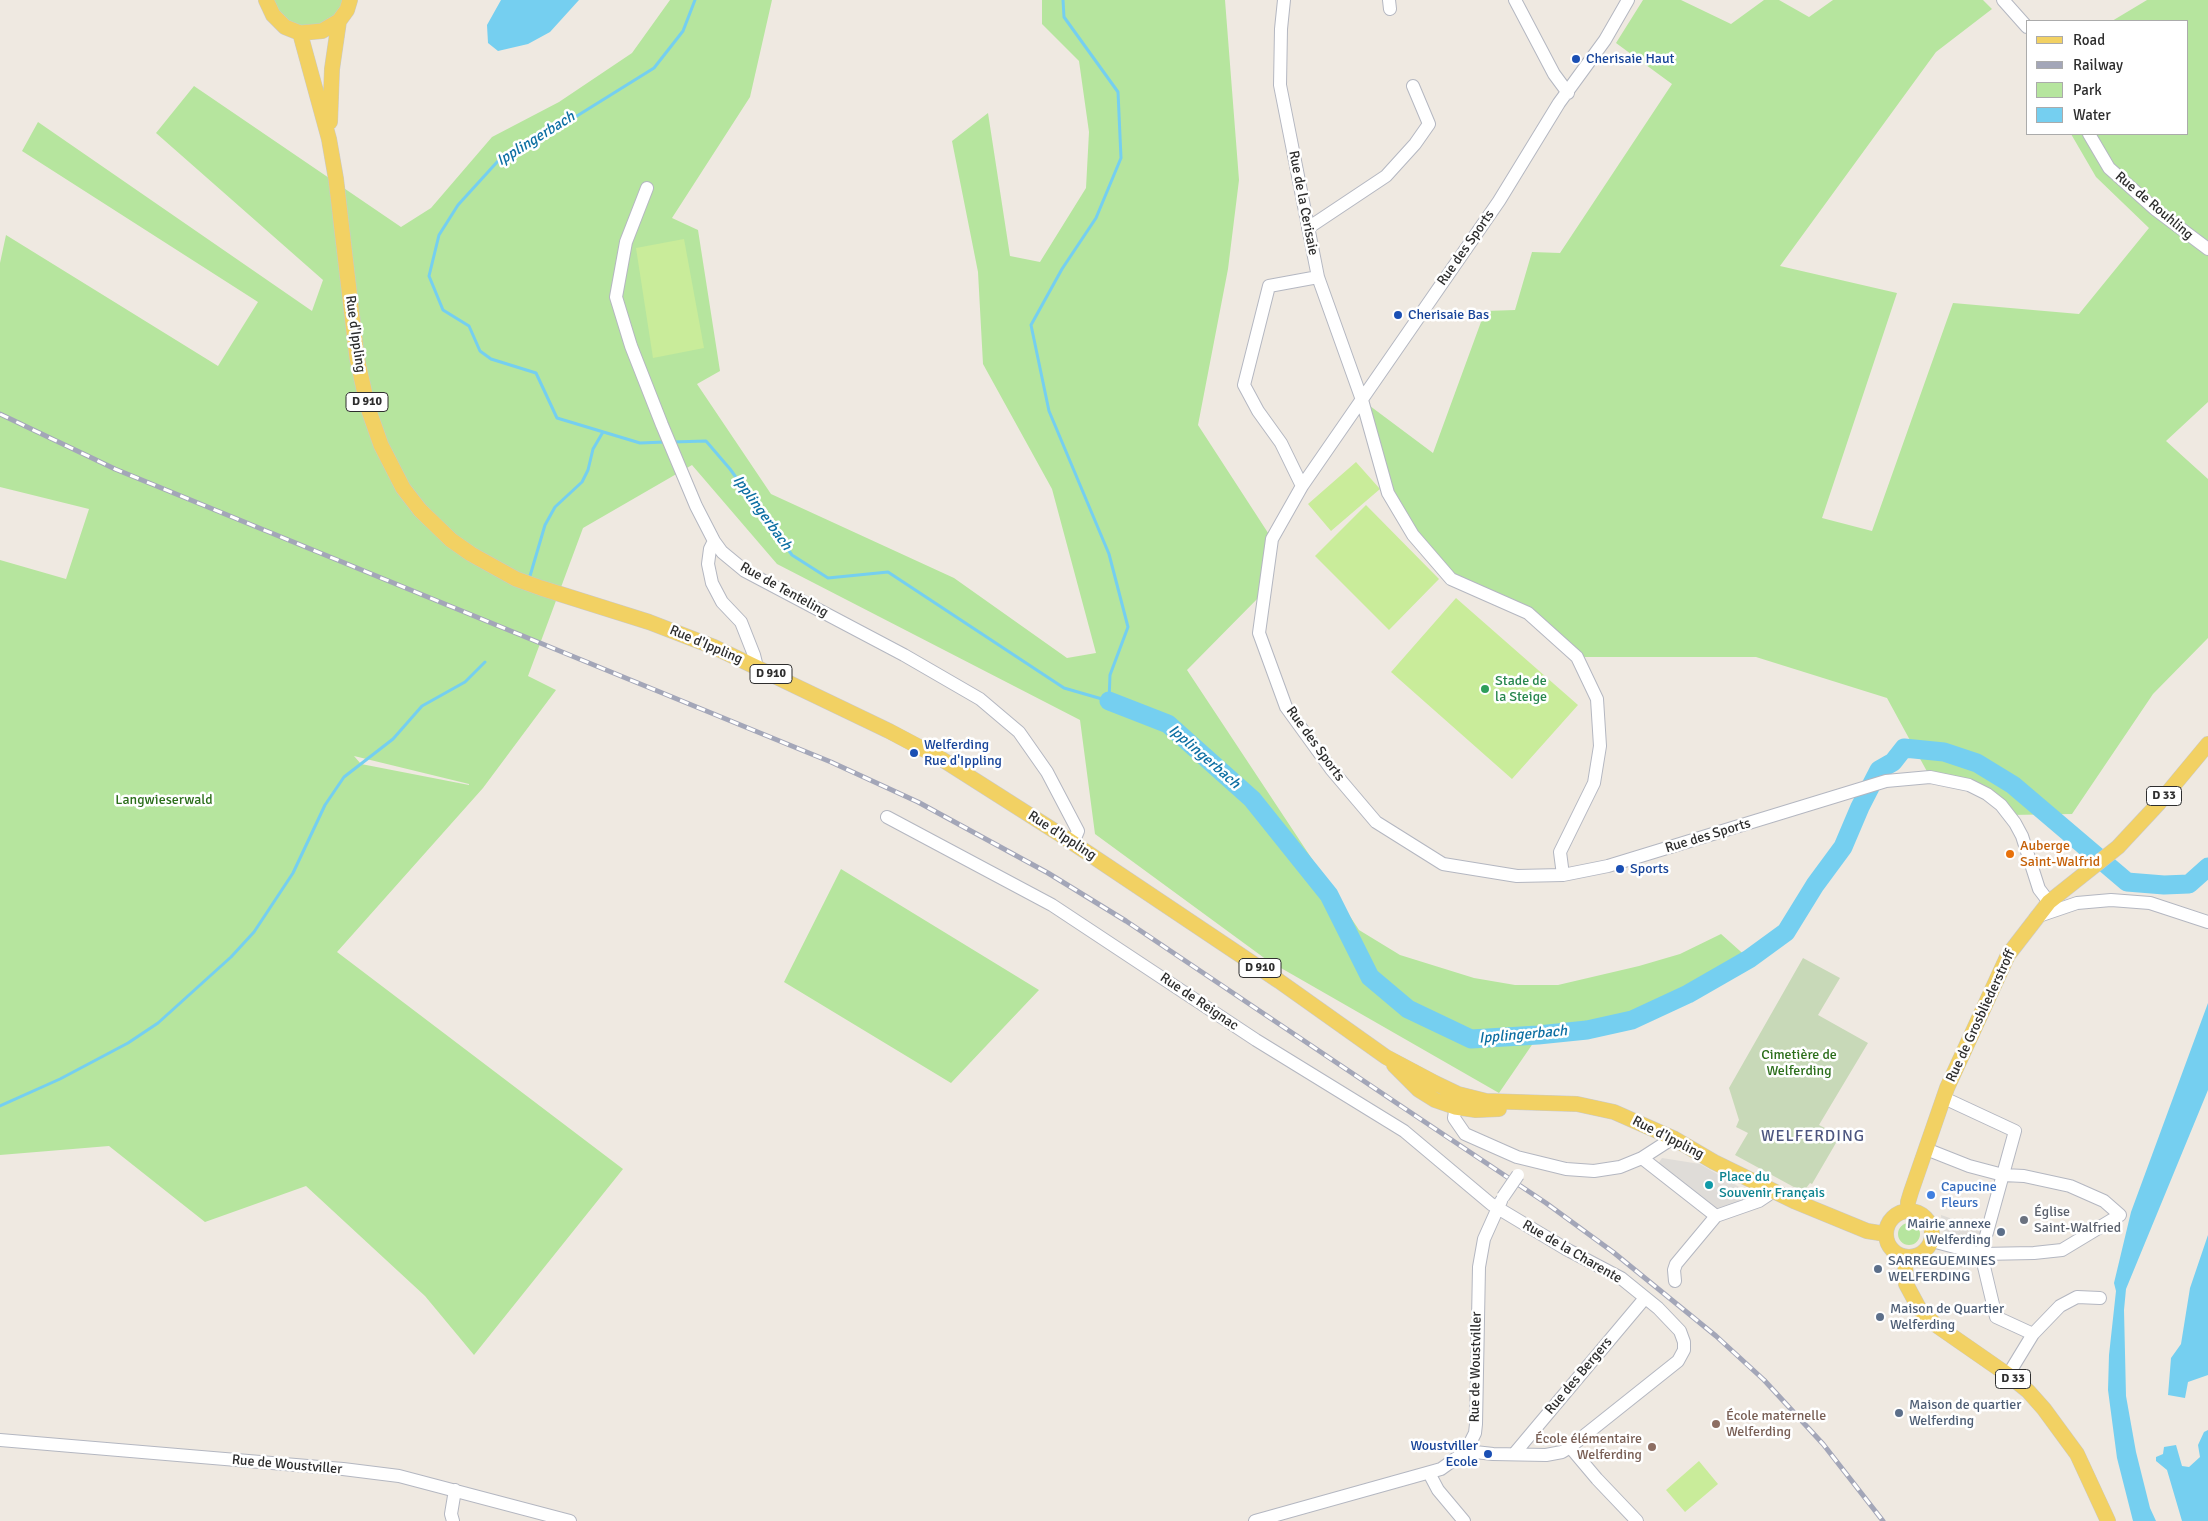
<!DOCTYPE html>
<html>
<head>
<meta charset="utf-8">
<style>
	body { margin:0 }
	#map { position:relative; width:2208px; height:1521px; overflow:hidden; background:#efe9e1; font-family:Signika,sans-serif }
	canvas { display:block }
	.legend { position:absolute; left:2026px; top:20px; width:162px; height:115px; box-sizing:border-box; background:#fff; border:1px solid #ababab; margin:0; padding:6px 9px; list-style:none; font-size:15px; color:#2e2e2e }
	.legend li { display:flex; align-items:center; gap:10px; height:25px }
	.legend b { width:25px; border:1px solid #ababab }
</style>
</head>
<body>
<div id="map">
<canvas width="2208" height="1521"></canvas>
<ul class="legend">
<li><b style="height:6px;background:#f2d163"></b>Road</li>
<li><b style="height:6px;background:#a3a6b8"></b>Railway</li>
<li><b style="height:14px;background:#b6e59e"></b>Park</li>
<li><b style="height:14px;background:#75cff0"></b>Water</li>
</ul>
</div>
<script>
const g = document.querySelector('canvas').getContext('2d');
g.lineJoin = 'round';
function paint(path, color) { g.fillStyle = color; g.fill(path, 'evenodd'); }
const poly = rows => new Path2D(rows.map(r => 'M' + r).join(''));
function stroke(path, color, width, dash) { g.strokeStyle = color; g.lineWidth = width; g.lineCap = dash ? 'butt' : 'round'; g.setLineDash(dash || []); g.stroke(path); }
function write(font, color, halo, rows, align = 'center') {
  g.font = font + ' Signika,sans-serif'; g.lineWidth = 5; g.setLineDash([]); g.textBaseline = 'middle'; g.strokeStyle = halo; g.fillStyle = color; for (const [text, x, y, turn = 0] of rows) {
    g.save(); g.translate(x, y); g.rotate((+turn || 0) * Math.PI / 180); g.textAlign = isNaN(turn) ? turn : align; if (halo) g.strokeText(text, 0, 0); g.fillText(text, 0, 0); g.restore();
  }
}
paint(poly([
	[273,0,344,0,338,12,328,21,317,26,304,27,292,23,281,16],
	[670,0,772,0,750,97,672,218,698,230,720,371,697,384,771,494,954,578,1067,658,1096,653,1052,489,983,364,978,272,952,141,988,113,1010,256,1040,262,1086,188,1089,132,1079,61,1042,24,1042,0,1225,0,1239,180,1228,269,1198,425,1272,539,1264,592,1187,670,1359,930,1400,955,1474,978,1515,985,1558,985,1639,966,1680,954,1721,934,1749,959,1688,994,1632,1020,1587,1030,1538,1036,1499,1093,1267,960,1095,834,1080,720,777,564,692,465,583,528,528,676,556,690,483,788,337,952,623,1169,474,1355,425,1296,306,1186,205,1222,109,1146,0,1155,0,560,66,579,89,509,0,487,0,263,6,235,218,366,258,302,22,151,38,122,312,311,323,280,156,133,194,86,401,227,431,208,492,137,559,102,632,53],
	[354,756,469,784,469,785,361,764],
	[1643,0,1681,0,1731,24,1764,0,1779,0,1809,17,1833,0,1983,0,1992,9,1936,52,1780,266,1897,293,1822,518,1872,531,1953,303,2079,314,2149,228,2096,177,2071,134,2187,134,2187,21,2112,21,2147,0,2208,0,2208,402,2166,441,2208,479,2208,638,2153,694,2072,814,2009,815,1987,794,1930,777,1887,698,1756,657,1577,657,1528,613,1451,579,1388,493,1362,400,1433,453,1485,311,1515,310,1532,252,1560,253,1672,84,1616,43],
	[841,869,1039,990,951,1083,784,982],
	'1898 1234a11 11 0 1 1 22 0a11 11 0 1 1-22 0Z'
]), '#b6e59e');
paint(poly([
	[1803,958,1840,978,1818,1015,1868,1043,1819,1125,1840,1136,1812,1184,1810,1183,1803,1192,1735,1155,1748,1133,1736,1127,1739,1120,1729,1088]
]), '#c8d9b8');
paint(poly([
	[684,239,704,348,653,358,636,248],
	[1356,462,1380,489,1331,531,1308,504],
	[1366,505,1439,579,1389,630,1315,556],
	[1456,598,1578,705,1512,779,1391,672],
	[1699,1461,1718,1484,1685,1512,1666,1490]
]), '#c9ec9a');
paint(poly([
	[1662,1158,1700,1164,1753,1195,1717,1210,1658,1164],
	[1941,1215,1982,1229,1977,1242,1942,1230]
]), '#dfdcd8');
paint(poly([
	[501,0,579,0,550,32,528,44,498,51,488,43,487,25],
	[2208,1003,2208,1090,2126,1289,2124,1310,2126,1396,2136,1452,2150,1508,2156,1521,2133,1521,2117,1458,2108,1390,2109,1355,2116,1291,2114,1283,2131,1212],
	[2208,1235,2208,1375,2188,1382,2185,1398,2168,1395,2171,1358,2181,1344,2190,1288],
	[2208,1430,2208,1521,2182,1521,2167,1470,2156,1461,2156,1457,2163,1454,2164,1447,2176,1445,2182,1466,2189,1467,2200,1457,2198,1445,2204,1432]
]), '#75cff0');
stroke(poly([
	[665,442,640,443,557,418,536,373,491,359,480,351,469,326,443,310,429,276,439,235,458,205,498,161,564,124,654,68,683,31,695,0],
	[672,442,706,441,730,469,792,555,828,578,888,572,1064,688,1109,701,1110,675,1128,627,1109,554,1049,411,1031,325,1062,269,1096,218,1121,158,1118,92,1064,17,1063,0],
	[530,576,545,525,555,507,582,482,588,470,593,449,603,432],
	[0,1106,60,1079,128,1043,158,1023,231,957,254,932,293,873,325,805,344,777,393,739,422,706,465,682,485,662]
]), '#75cff0', 3);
stroke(poly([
	[1109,701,1168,724,1252,799,1329,895,1370,977,1408,1009,1471,1039,1538,1035,1587,1030,1632,1020,1688,994,1749,959,1786,932,1815,885,1843,847,1860,807,1879,770,1893,762,1904,748,1944,752,1977,763,2013,785,2127,882,2164,885,2189,884,2208,867]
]), '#75cff0', 19);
const minor = poly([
	[1284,0,1281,29,1280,85,1318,277,1362,400,1388,493,1413,535,1451,579,1528,613,1577,657,1597,699,1600,746,1594,783,1560,852,1563,875],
	[1389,0,1390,9],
	[1515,0,1554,74,1568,93],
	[1628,0,1605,40,1559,103,1499,201,1302,486,1272,539,1259,633,1286,707,1331,769,1376,822,1443,864,1517,876,1563,875,1608,866,1886,781,1930,777,1969,785,1987,794,2001,805,2015,823,2022,836,2039,889,2049,902],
	[2003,0,2027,27],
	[2089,134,2109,168,2156,210,2208,249],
	[647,188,626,242,616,297,631,346,662,425,696,506,714,541,722,552,745,571,904,655,980,699,1019,732,1047,772,1078,831,1073,843],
	[1308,228,1386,176,1415,144,1429,124,1413,86],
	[1302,486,1281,443,1258,411,1244,385,1269,286,1318,277],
	[714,541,710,549,708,564,712,583,722,602,741,622,754,655,757,667],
	[887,817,1052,905,1256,1040,1404,1131,1491,1204,1566,1249,1621,1278,1658,1308,1680,1331,1684,1342,1684,1350,1678,1361,1570,1447,1562,1452,1546,1455,1493,1454,1466,1451],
	[2036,917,2077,903,2111,900,2150,903,2208,922],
	[1457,1098,1454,1118,1465,1134,1517,1157,1566,1169,1594,1171,1620,1167,1642,1158,1673,1138],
	[1944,1098,2015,1131,1981,1254,1996,1317,2033,1334],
	[1926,1149,1969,1166,2003,1175,2024,1176,2070,1186,2104,1201,2120,1215,2062,1250,2034,1253,1981,1254,1932,1241],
	[1642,1158,1716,1216],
	[1675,1281,1674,1270,1676,1264,1716,1216,1759,1201,1768,1195,1772,1190],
	[2008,1375,2033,1334,2060,1306,2077,1297,2100,1298],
	[0,1440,343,1469,399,1476,570,1521],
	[1570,1447,1597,1479,1637,1521],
	[1514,1454,1645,1298],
	[1429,1473,1438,1490,1464,1521],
	[453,1521,451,1514,455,1490],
	[1255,1521,1441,1469,1466,1451,1475,1433,1476,1424,1479,1267,1484,1239,1501,1201]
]);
const major = poly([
	[266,0,273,15,285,27,300,33,322,31,339,21,347,10,350,0],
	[300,33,329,139,336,179,357,358,368,408,381,445,403,488,420,510,451,540,471,554,516,579,541,588,649,622,714,647,889,731,940,758,1061,835,1279,981,1386,1057,1435,1083,1458,1094,1486,1101,1577,1104,1614,1112,1673,1138,1714,1162,1794,1201,1867,1231,1886,1234],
	[330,122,332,69,339,21],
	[1394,1065,1419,1090,1435,1100,1455,1107,1476,1110,1499,1109],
	'1886 1234a23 23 0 1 1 46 0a23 23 0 1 1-46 0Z',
	[1908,1211,1908,1202,1911,1192,1947,1088,2008,955,2049,902,2118,847,2159,803,2208,744],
	[1905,1258,1906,1284,1920,1310,1936,1325,2008,1375,2028,1391,2044,1409,2077,1454,2108,1521]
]);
stroke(minor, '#b4b7c1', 14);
stroke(major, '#c9c9c9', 16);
stroke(minor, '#fff', 12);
stroke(major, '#f2d163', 15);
const rail = poly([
	[0,414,115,469,831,762,918,802,1048,873,1126,921,1398,1104,1546,1203,1613,1252,1716,1336,1764,1380,1823,1444,1883,1521]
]);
stroke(rail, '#a3a6b8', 5);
stroke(rail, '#fff', 3, [9]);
const minorBridge = poly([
	[1503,1197,1518,1175]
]);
stroke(minorBridge, '#b4b7c1', 14, []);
stroke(minorBridge, '#fff', 12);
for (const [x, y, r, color] of [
	[1576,59,5,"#1a4fb4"],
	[1398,315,5,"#1a4fb4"],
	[1485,689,5,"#2e9e5b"],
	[914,753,5,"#1a4fb4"],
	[2010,854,5,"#e8710a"],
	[1620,869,5,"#1a4fb4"],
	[1709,1185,5,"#0f9aa8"],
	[1931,1195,5,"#3f7fe0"],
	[2024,1220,5,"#6b7280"],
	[2001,1232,5,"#5c6f8a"],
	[1878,1269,5,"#5c6f8a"],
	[1880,1317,5,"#5c6f8a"],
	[1899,1413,5,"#5c6f8a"],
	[1716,1424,5,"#8d6e63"],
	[1652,1447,5,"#8d6e63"],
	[1488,1454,5,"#1a4fb4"]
]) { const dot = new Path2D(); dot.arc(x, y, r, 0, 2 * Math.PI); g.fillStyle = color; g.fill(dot); stroke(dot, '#fff', 2); }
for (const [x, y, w] of [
	[367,402,42],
	[771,674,42],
	[2164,796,35],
	[1260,968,42],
	[2013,1379,35]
]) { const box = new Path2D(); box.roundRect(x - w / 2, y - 9.5, w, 19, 4); g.fillStyle = '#fff'; g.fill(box); stroke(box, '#2e2e2e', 1); }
write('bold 12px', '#2e2e2e', null, [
	["D 910",367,402],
	["D 910",771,674],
	["D 33",2164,796],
	["D 910",1260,968],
	["D 33",2013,1379]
]);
write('14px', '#164399', '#fff', [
	["Cherisaie Haut",1586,59],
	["Cherisaie Bas",1408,315],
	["Welferding",924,745],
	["Rue d'Ippling",924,761],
	["Sports",1630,869],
	["Woustviller",1478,1446,"right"],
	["Ecole",1478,1462,"right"]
], 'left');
write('14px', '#2e2e2e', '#fff', [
	["Rue de la Cerisaie",1303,203,79],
	["Rue de Rouhling",2154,206,40],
	["Rue des Sports",1466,248,-55],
	["Rue d'Ippling",355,334,82],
	["Rue de Tenteling",784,590,29],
	["Rue d'Ippling",706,645,23],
	["Rue des Sports",1315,744,54],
	["Rue d'Ippling",1062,836,33],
	["Rue des Sports",1708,836,-17],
	["Rue de Reignac",1199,1002,34],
	["Rue de Grosbliederstroff",1981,1016,-65],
	["Rue d'Ippling",1668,1138,27],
	["Rue de la Charente",1572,1252,30],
	["Rue de Woustviller",1476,1367,-89],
	["Rue des Bergers",1579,1376,-50],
	["Rue de Woustviller",287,1465,5]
]);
write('14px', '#27864d', '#fff', [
	["Stade de",1495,681],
	["la Steige",1495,697]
], 'left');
write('14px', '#2c6e1b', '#fff', [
	["Langwieserwald",164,800],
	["Cimetière de",1799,1055],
	["Welferding",1799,1071]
]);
write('14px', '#c56008', '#fff', [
	["Auberge",2020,846],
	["Saint-Walfrid",2020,862]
], 'left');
write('14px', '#0d838f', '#fff', [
	["Place du",1719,1177],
	["Souvenir Français",1719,1193]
], 'left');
write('14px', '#366cbe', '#fff', [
	["Capucine",1941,1187],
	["Fleurs",1941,1203]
], 'left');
write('14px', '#5b616d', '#fff', [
	["Église",2034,1212],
	["Saint-Walfried",2034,1228]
], 'left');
write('14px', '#4e5e75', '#fff', [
	["Mairie annexe",1991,1224,"right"],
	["Welferding",1991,1240,"right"],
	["SARREGUEMINES",1888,1261],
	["WELFERDING",1888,1277],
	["Maison de Quartier",1890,1309],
	["Welferding",1890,1325],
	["Maison de quartier",1909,1405],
	["Welferding",1909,1421]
], 'left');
write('14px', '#785e54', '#fff', [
	["École maternelle",1726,1416],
	["Welferding",1726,1432],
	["École élémentaire",1642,1439,"right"],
	["Welferding",1642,1455,"right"]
], 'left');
write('italic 15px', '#0d6fa3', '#fff', [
	["Ipplingerbach",536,139,-32],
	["Ipplingerbach",762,513,54],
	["Ipplingerbach",1204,757,41],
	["Ipplingerbach",1523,1035,-5]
]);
g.letterSpacing = '1px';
write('16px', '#4d5680', '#fff', [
	["WELFERDING",1813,1137]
]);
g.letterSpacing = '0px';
</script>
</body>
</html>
